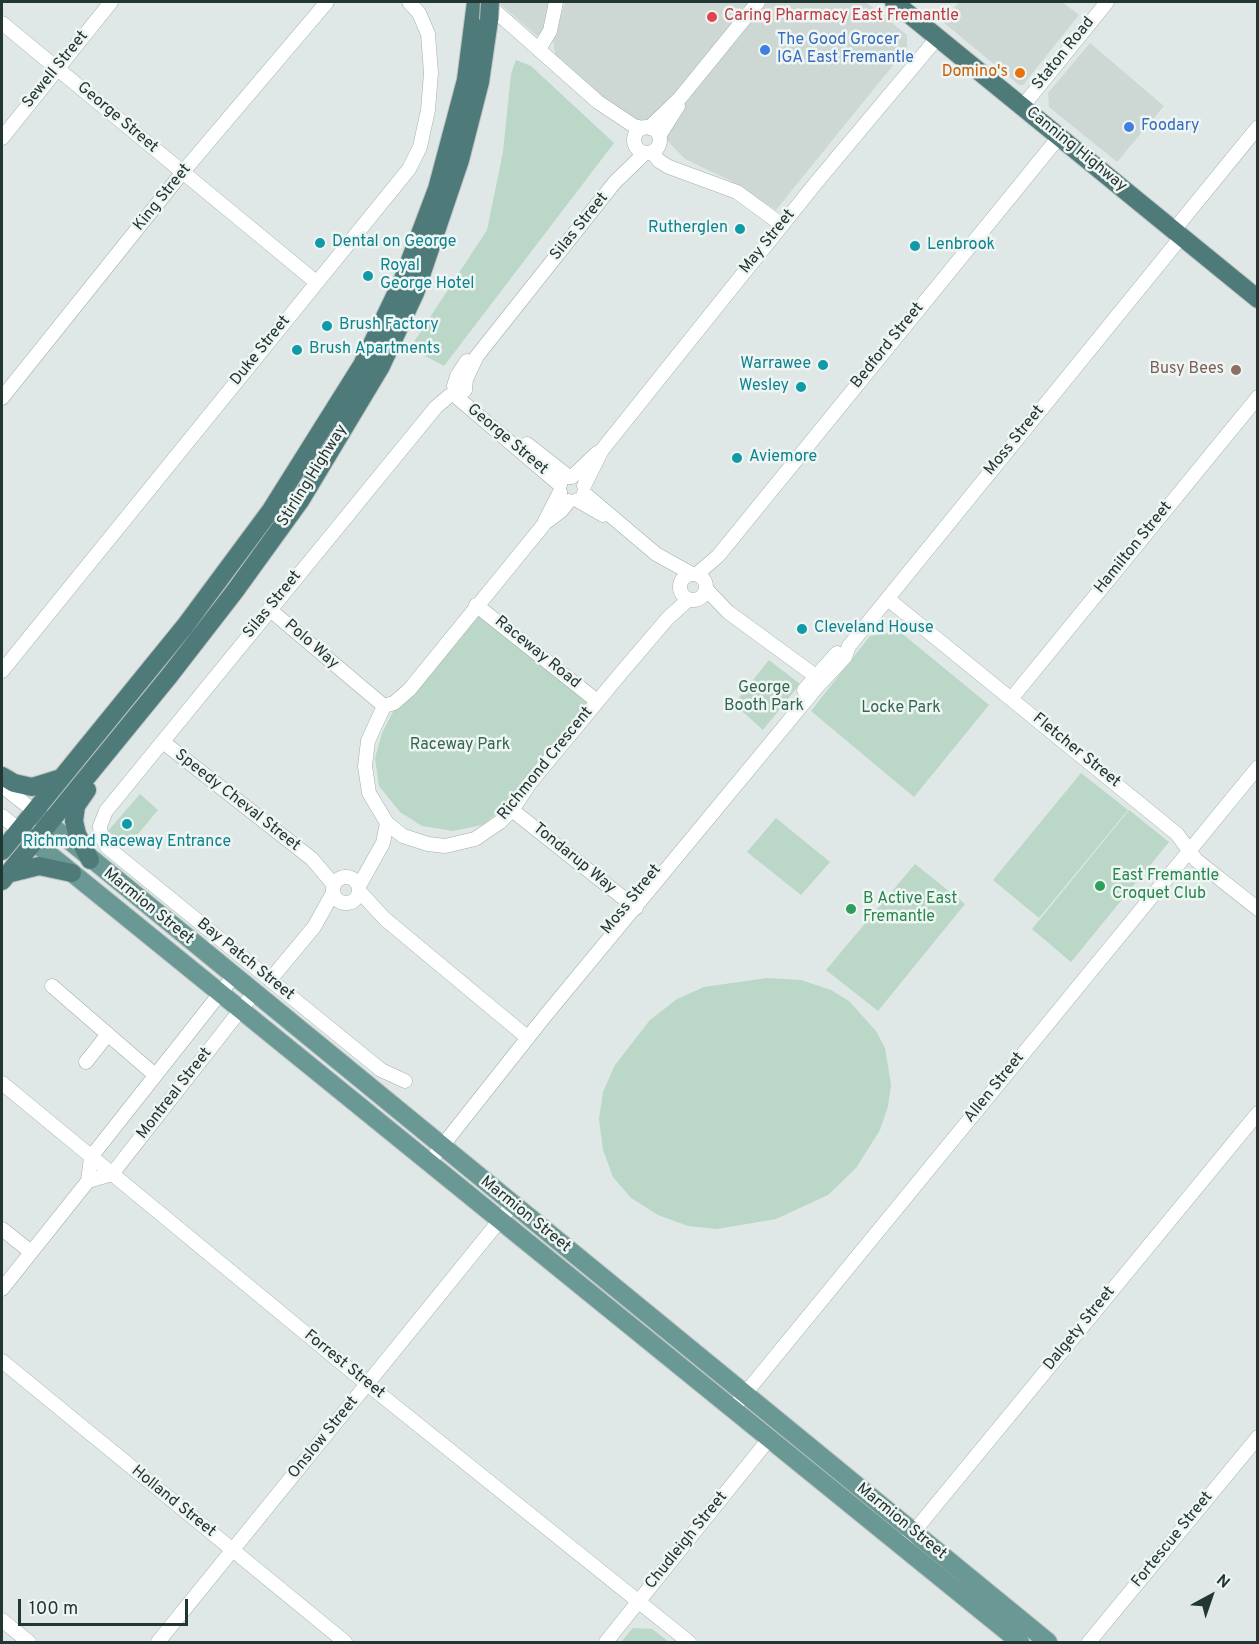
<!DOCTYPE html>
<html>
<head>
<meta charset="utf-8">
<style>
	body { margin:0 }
	#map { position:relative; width:1259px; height:1644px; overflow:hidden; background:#dfe8e6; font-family:Overpass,sans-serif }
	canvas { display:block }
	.frame { position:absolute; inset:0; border:3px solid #223634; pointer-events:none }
	.north { position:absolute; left:1181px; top:1566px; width:60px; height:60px; -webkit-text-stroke:4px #eff5f3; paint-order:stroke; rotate:40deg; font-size:16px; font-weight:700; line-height:24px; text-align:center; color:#223634 }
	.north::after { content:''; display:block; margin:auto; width:21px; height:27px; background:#223634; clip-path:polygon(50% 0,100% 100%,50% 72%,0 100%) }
	.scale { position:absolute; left:18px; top:1599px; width:170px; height:27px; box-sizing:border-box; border:3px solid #223634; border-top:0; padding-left:8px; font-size:18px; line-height:21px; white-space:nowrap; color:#223634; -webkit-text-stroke:4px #eff5f3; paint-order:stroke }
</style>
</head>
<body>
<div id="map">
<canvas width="1259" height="1644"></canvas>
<div class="frame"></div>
<div class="north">N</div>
<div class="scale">100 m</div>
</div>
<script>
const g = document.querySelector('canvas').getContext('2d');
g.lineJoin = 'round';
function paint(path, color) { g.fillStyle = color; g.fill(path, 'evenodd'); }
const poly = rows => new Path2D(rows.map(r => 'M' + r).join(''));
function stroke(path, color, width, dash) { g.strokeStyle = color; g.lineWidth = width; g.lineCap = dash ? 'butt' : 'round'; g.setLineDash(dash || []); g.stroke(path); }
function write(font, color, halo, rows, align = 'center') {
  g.font = font + ' Overpass,sans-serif'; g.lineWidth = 5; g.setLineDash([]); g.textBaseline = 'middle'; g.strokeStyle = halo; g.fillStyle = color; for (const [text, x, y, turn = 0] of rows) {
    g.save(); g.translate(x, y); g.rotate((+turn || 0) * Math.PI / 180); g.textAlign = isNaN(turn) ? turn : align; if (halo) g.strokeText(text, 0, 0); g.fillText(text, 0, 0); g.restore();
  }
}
paint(poly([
	[498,2,550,2,547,23,542,32,537,36],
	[565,2,866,2,907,35,907,48,776,210,731,181,685,159,650,123,632,123,555,54,553,41],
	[959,2,1062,2,1079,15,1023,85,1019,85,943,22],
	[1090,43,1164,106,1117,162,1049,107,1048,93]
]), '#cdd8d5');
paint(poly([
	[516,60,531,66,614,143,444,366,410,348,487,230,503,152,511,74],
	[477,610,587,703,503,809,482,825,453,831,422,826,400,812,379,786,375,758,382,733,395,708],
	[899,631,989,705,914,797,811,711,870,636],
	[769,660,800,684,763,730,734,704],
	[1081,773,1128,810,1039,918,993,880],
	[140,794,158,810,127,847,108,831],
	[1129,810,1169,842,1071,962,1032,929],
	[776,818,830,862,801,895,747,852],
	[915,864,965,904,878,1011,826,970],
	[767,978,801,980,831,990,849,1001,876,1031,885,1048,891,1085,888,1106,880,1130,856,1168,828,1195,776,1219,717,1229,688,1226,658,1215,631,1198,613,1177,603,1150,599,1119,603,1092,615,1065,650,1020,677,999,704,987],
	[633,1628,652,1629,669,1642,621,1642]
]), '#bad7c7');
const minor = poly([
	[485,2,598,102,634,126,643,128],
	[2,23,316,282],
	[539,49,550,31,556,2],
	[1022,107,1107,2],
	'634 140a13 13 0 1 1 26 0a13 13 0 1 1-26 0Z',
	[649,128,680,98,758,2],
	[659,136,678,106],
	[2,138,111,2],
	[652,152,659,161,669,167,737,192,782,225],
	[1174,230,1258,127],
	[467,361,457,376,454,386,459,399,560,485],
	[465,390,466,379,477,356,615,182,645,153],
	[2,398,182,173,327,2],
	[527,444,569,477],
	[572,477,597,453],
	[584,486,602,450,815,184,938,37],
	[584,493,656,554,692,574],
	[577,500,603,515],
	[545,521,560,492],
	[697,574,718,556,1059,137],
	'680 587a13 13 0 1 1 26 0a13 13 0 1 1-26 0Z',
	[706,589,728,612,821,680],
	[888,599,1177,834,1196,860,1258,909],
	[476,605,597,701],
	[269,609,384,706],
	[2,671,409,169,420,147,428,110,431,73,428,34,419,13,409,2],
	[804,690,837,653],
	[1011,699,1258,397],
	[384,706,368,741,365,766,369,793,387,823,403,836,428,844,445,846,475,839,500,822,512,810,530,783,621,673,668,618,689,599],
	[384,706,394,703,409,690,545,523,561,511,569,501],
	[163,742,312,859,334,885],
	[2,786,34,811],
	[512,810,636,908],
	[2,816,19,830],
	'333 890a13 13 0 1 1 26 0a13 13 0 1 1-26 0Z',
	[359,886,383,843,387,823],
	[359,891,385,919,528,1038],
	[270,980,314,927,333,893],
	[52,986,155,1075],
	[86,1062,108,1034],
	[405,1081,381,1070,107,847,101,835,100,826,106,811,436,407,449,396,465,390],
	[2,1083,361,1379,689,1642],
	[428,1164,545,1016,817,687,845,657,849,646,1182,236],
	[88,1181,112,1174,253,994],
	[2,1229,31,1252],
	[2,1289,88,1181,91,1157,233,977],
	[2,1361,345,1642],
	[739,1401,1258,767],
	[902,1546,1258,1113],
	[2,1620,29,1642],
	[158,1642,513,1204],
	[606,1642,769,1439],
	[1089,1642,1258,1437]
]);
const primary = poly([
	[37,814,1048,1642],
	[23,833,1020,1642]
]);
const trunk = poly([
	[894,2,1258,299],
	[2,776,14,783,32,787,61,778],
	[87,790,76,806,74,821,77,834,90,860],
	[2,851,185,626,271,510,362,365,403,279,437,189,466,80,476,2],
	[7,874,39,866,72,873],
	[2,881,170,675,235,591,300,501,381,366,415,293,460,160,480,82,489,20]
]);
stroke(minor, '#a3afad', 15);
stroke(primary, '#bdc3c2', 20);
stroke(trunk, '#bdc3c2', 20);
stroke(minor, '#fff', 14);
stroke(primary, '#699895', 18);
stroke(trunk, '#4e7b79', 18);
const trunkBridge = poly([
	[489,20,490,2]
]);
stroke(trunkBridge, '#bdc3c2', 20, []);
stroke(trunkBridge, '#4e7b79', 18);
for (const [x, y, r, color] of [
	[712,17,6,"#e0444e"],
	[765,50,6,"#3f7fe0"],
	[1020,73,6,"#e8710a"],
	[1129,127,6,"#3f7fe0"],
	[740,229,6,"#0f9aa8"],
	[320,243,6,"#0f9aa8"],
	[915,246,6,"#0f9aa8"],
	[368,276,6,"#0f9aa8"],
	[327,326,6,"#0f9aa8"],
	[297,350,6,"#0f9aa8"],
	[823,365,6,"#0f9aa8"],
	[1236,370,6,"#8d6e63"],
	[801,387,6,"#0f9aa8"],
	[737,458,6,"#0f9aa8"],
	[802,629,6,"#0f9aa8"],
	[127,824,6,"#0f9aa8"],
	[1100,886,6,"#2e9e5b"],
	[851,909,6,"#2e9e5b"]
]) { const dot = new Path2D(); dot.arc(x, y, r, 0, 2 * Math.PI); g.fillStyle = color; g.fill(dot); stroke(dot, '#eff5f3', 2); }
write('16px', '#be3a42', '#eff5f3', [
	["Caring Pharmacy East Fremantle",724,17]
], 'left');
write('16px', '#366cbe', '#eff5f3', [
	["The Good Grocer",777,41],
	["IGA East Fremantle",777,59],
	["Foodary",1141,127]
], 'left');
write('16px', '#223634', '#eff5f3', [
	["Staton Road",1064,54,-51],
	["Sewell Street",56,70,-51],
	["George Street",117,118,40],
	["Canning Highway",1076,150,39],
	["King Street",163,198,-51],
	["Silas Street",580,227,-51],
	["May Street",768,242,-51],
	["Bedford Street",888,346,-51],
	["Duke Street",261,351,-51],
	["George Street",507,440,40],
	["Moss Street",1015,441,-51],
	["Stirling Highway",313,476,-58],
	["Hamilton Street",1134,548,-51],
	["Silas Street",273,605,-51],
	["Polo Way",311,645,41],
	["Raceway Road",537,653,39],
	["Fletcher Street",1076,751,39],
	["Richmond Crescent",546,764,-51],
	["Speedy Cheval Street",237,801,38],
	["Tondarup Way",574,859,39],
	["Moss Street",632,900,-51],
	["Marmion Street",148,907,39],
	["Bay Patch Street",245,960,39],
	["Allen Street",995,1088,-51],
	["Montreal Street",175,1094,-52],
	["Marmion Street",525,1215,39],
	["Dalgety Street",1080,1329,-51],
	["Forrest Street",344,1365,39],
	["Onslow Street",324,1438,-51],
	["Holland Street",173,1502,39],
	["Marmion Street",901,1522,39],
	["Fortescue Street",1173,1540,-51],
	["Chudleigh Street",687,1541,-51]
]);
write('16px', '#c56008', '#eff5f3', [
	["Domino's",1008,73]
], 'right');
write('16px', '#0d838f', '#eff5f3', [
	["Rutherglen",728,229,"right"],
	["Dental on George",332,243],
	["Lenbrook",927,246],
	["Royal",380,267],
	["George Hotel",380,285],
	["Brush Factory",339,326],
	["Brush Apartments",309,350],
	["Warrawee",811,365,"right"],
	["Wesley",789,387,"right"],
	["Aviemore",749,458],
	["Cleveland House",814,629],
	["Richmond Raceway Entrance",127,843,"center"]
], 'left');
write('16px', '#785e54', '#eff5f3', [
	["Busy Bees",1224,370]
], 'right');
write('16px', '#326750', '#eff5f3', [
	["George",764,689],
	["Booth Park",764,707],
	["Locke Park",901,709],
	["Raceway Park",460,746]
]);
write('16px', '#27864d', '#eff5f3', [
	["East Fremantle",1112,877],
	["Croquet Club",1112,895],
	["B Active East",863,900],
	["Fremantle",863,918]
], 'left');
</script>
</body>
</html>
